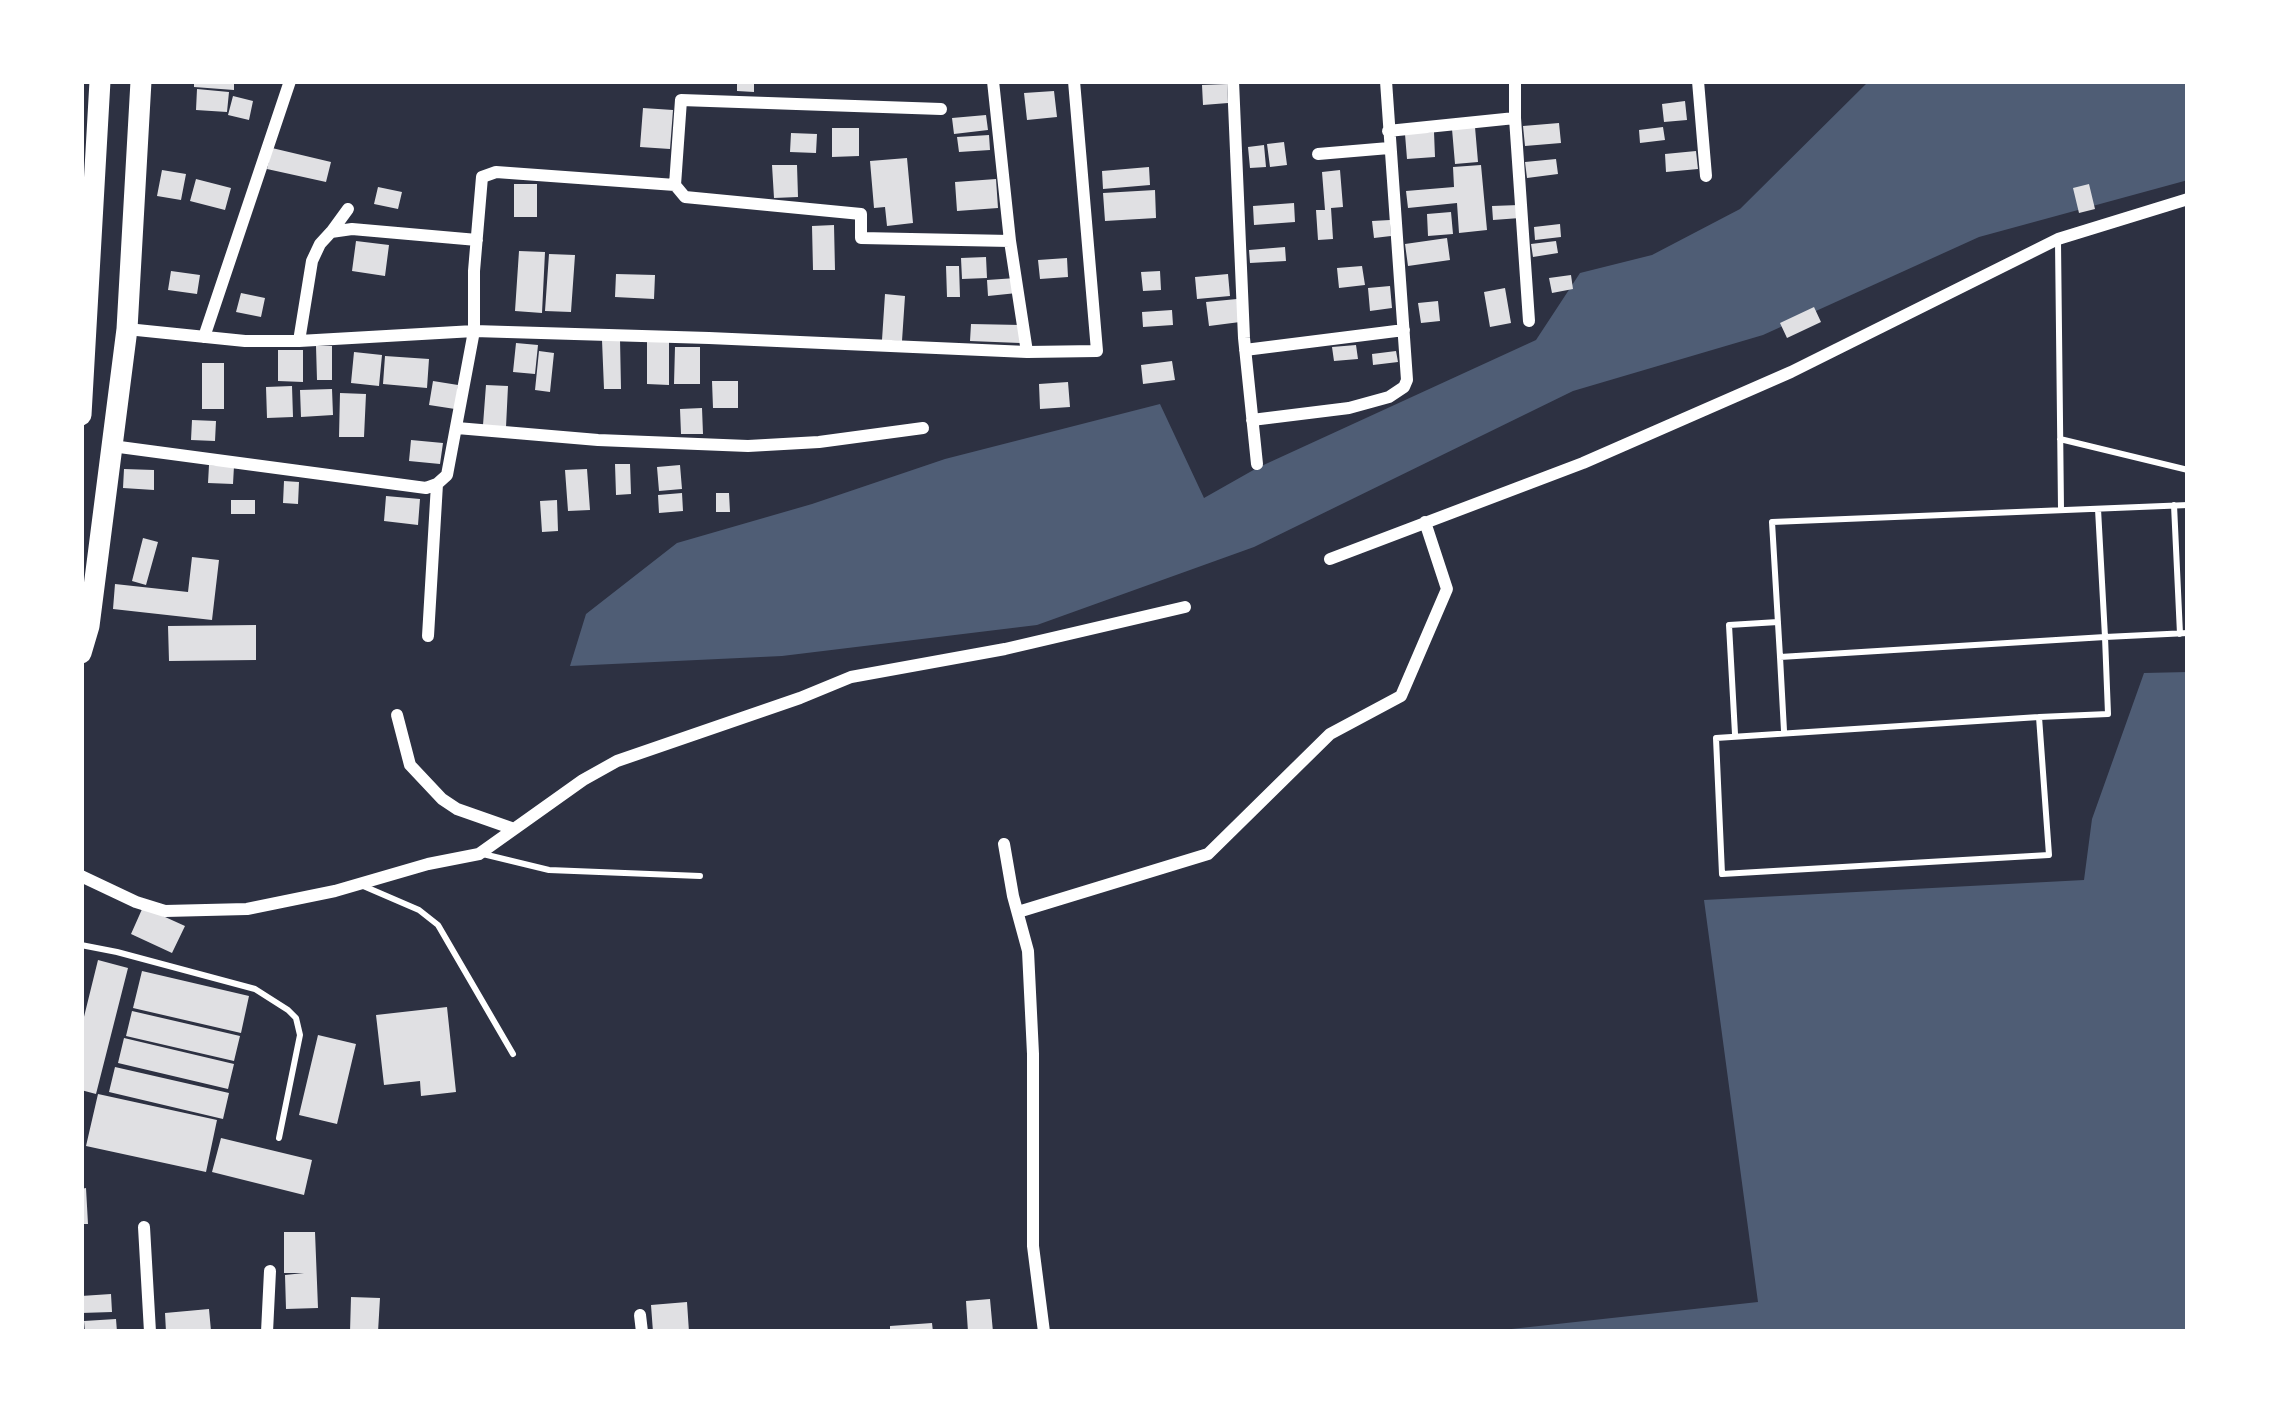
<!DOCTYPE html>
<html>
<head>
<meta charset="utf-8">
<style>
	body { margin:0 }
	#map { position:relative; width:2269px; height:1413px; overflow:hidden; background:#2d3142; font-family:"Crimson Pro",serif }
	canvas { display:block }
	.frame { position:absolute; inset:0; border:84px solid #fff; pointer-events:none }
</style>
</head>
<body>
<div id="map">
<canvas width="2269" height="1413"></canvas>
<div class="frame"></div>
</div>
<script>
const g = document.querySelector('canvas').getContext('2d');
g.lineJoin = 'round';
function paint(path, color) { g.fillStyle = color; g.fill(path, 'evenodd'); }
const poly = rows => new Path2D(rows.map(r => 'M' + r).join(''));
function stroke(path, color, width, dash) { g.strokeStyle = color; g.lineWidth = width; g.lineCap = dash ? 'butt' : 'round'; g.setLineDash(dash || []); g.stroke(path); }
paint(poly([
	[1869,81,2188,81,2188,180,1979,237,1763,335,1573,391,1254,547,1037,625,782,656,570,666,586,614,677,543,812,504,945,459,1160,404,1204,498,1257,468,1536,340,1580,273,1652,255,1740,209],
	[2188,672,2188,1332,1484,1332,1758,1302,1704,900,2084,880,2092,819,2144,673]
]), '#4f5d75');
paint(poly([
	[194,81,234,81,234,90,194,87],
	[737,81,754,81,754,92,737,91],
	[1227,84,1228,103,1203,105,1202,85],
	[197,89,229,92,227,112,196,110],
	[1054,91,1057,117,1027,120,1024,93],
	[233,96,253,101,249,120,228,115],
	[1685,101,1687,120,1664,122,1662,104],
	[643,108,673,110,670,149,640,147],
	[986,115,988,130,954,134,952,118],
	[1559,123,1561,143,1525,146,1523,126],
	[1475,127,1478,162,1455,164,1452,129],
	[1663,127,1665,140,1640,143,1639,130],
	[832,128,859,128,859,156,832,157],
	[1434,132,1435,157,1407,159,1405,134],
	[791,133,817,134,816,153,790,152],
	[989,135,990,150,959,152,957,137],
	[1284,142,1287,165,1270,167,1267,144],
	[1264,145,1266,167,1250,168,1248,147],
	[272,148,331,162,326,182,267,169],
	[1696,151,1698,169,1666,172,1665,154],
	[907,158,913,223,887,226,885,207,874,208,870,161],
	[1556,159,1558,174,1527,178,1525,162],
	[772,165,797,165,798,197,774,198],
	[1481,165,1487,230,1459,233,1457,203,1408,208,1406,191,1454,187,1453,167],
	[1149,167,1150,185,1103,189,1102,171],
	[162,170,186,174,181,200,157,196],
	[1340,170,1343,207,1331,208,1333,239,1318,240,1316,210,1325,210,1322,172],
	[196,179,231,188,225,210,190,201],
	[996,179,998,208,957,211,955,182],
	[514,184,537,184,537,217,514,217],
	[2089,184,2095,209,2079,213,2073,188],
	[378,187,402,192,398,209,374,204],
	[1155,190,1156,218,1105,221,1103,193],
	[1294,203,1295,222,1254,225,1253,206],
	[1519,205,1520,218,1493,220,1492,206],
	[1451,212,1453,234,1428,236,1427,214],
	[1390,220,1391,236,1374,238,1372,221],
	[1560,224,1561,237,1535,240,1534,227],
	[834,225,835,270,813,270,812,226],
	[1447,238,1450,260,1408,266,1405,244],
	[356,241,389,245,385,276,352,271],
	[1556,241,1558,253,1533,257,1531,244],
	[1285,247,1286,261,1250,263,1249,250],
	[519,251,545,252,542,313,515,311],
	[549,254,575,255,571,312,545,311],
	[986,257,987,278,962,279,961,258],
	[1067,258,1068,277,1040,279,1038,260],
	[946,266,959,266,960,297,947,297],
	[1362,266,1365,285,1339,288,1337,268],
	[171,271,200,275,197,294,168,290],
	[1160,271,1161,290,1143,291,1141,272],
	[616,274,655,275,654,299,615,297],
	[1228,274,1230,296,1197,299,1195,277],
	[1571,275,1573,289,1552,293,1549,278],
	[1016,278,1017,293,988,296,987,280],
	[1390,286,1392,308,1370,311,1368,288],
	[1505,288,1511,323,1490,327,1484,292],
	[241,293,265,298,261,317,236,312],
	[885,294,905,296,902,341,882,340],
	[1237,299,1240,322,1209,326,1206,302],
	[1438,301,1440,321,1421,323,1418,303],
	[1814,307,1821,322,1787,338,1780,323],
	[1172,310,1173,325,1143,327,1142,312],
	[971,324,1021,325,1020,343,970,341],
	[620,339,621,389,604,389,602,340],
	[647,342,669,342,669,385,647,384],
	[516,343,538,345,535,374,513,372],
	[1356,345,1358,359,1334,361,1332,347],
	[316,346,332,346,332,380,317,380],
	[675,347,700,347,700,384,674,384],
	[278,350,303,350,303,382,278,381],
	[539,351,554,353,550,392,535,390],
	[1396,351,1398,362,1373,365,1372,354],
	[354,352,382,355,379,386,351,383],
	[385,356,429,359,427,388,383,384],
	[1172,361,1175,380,1143,384,1141,365],
	[202,363,224,363,224,409,202,409],
	[433,381,458,385,455,409,429,405],
	[712,381,738,381,738,408,713,408],
	[1068,382,1070,407,1040,409,1039,384],
	[486,385,508,386,506,427,483,425],
	[292,386,293,417,267,418,266,387],
	[332,389,333,415,301,417,300,390],
	[340,393,366,394,364,437,339,437],
	[702,408,703,434,681,434,680,409],
	[192,420,216,421,215,441,191,440],
	[411,440,443,443,440,464,409,461],
	[615,464,630,464,631,494,616,495],
	[209,465,234,466,233,484,208,483],
	[680,465,682,489,659,491,657,467],
	[124,469,154,470,154,490,123,488],
	[587,469,590,510,568,511,565,470],
	[284,481,299,482,298,504,283,503],
	[682,493,683,511,659,513,658,495],
	[716,493,729,493,730,512,716,512],
	[386,496,420,499,418,525,384,521],
	[231,500,255,500,255,514,231,514],
	[557,500,558,531,542,532,540,501],
	[143,538,158,542,146,585,132,581],
	[192,557,219,560,212,620,113,609,115,584,188,592],
	[256,625,256,660,169,661,168,626],
	[143,907,185,926,172,953,131,934],
	[98,960,128,968,96,1094,81,1090,81,1029],
	[142,971,249,996,241,1033,133,1008],
	[447,1007,456,1092,421,1096,420,1081,384,1085,376,1015],
	[132,1011,240,1036,234,1061,126,1036],
	[318,1035,356,1044,337,1124,299,1115],
	[124,1038,234,1064,228,1089,118,1063],
	[115,1067,229,1093,223,1119,109,1092],
	[98,1094,217,1120,206,1172,86,1146],
	[221,1138,312,1160,304,1195,212,1172],
	[86,1188,88,1224,81,1224,81,1189],
	[284,1232,315,1232,318,1308,286,1309,285,1275,304,1273,284,1273],
	[111,1294,112,1312,81,1313,81,1296],
	[351,1297,380,1298,378,1332,350,1332],
	[990,1299,993,1332,968,1332,966,1301],
	[687,1302,689,1332,653,1332,651,1305],
	[209,1309,211,1331,166,1332,165,1313],
	[116,1319,117,1332,85,1332,84,1321],
	[932,1323,933,1332,890,1332,890,1326]
]), '#e0e0e3');
stroke(poly([
	[2058,242,2061,509],
	[2060,439,2188,470],
	[2174,505,2180,634],
	[2098,509,2105,637,2188,633],
	[1780,657,1784,731],
	[2039,717,1716,738,1722,874,2049,855,2039,717,2108,714,2105,637,1780,657,1772,522,2188,505],
	[1735,734,1729,625,1778,622],
	[483,854,549,870,700,876],
	[361,885,419,910,438,925,513,1054],
	[81,945,117,952,255,989,288,1010,296,1018,300,1035,279,1138]
]), '#fff', 6);
stroke(poly([
	[1233,81,1244,338,1257,464],
	[1515,81,1515,118,1529,321],
	[1698,81,1706,176],
	[1388,131,1515,118],
	[1318,154,1389,148],
	[675,185,685,197,861,214,861,238,1010,241],
	[332,231,348,209],
	[127,329,245,341,299,341,474,331,474,271,482,177,496,172,675,185,681,100,941,109],
	[204,337,290,81],
	[299,341,312,261,320,244,331,232,352,229,477,240],
	[1245,350,1404,330],
	[1027,352,1097,351,1074,81],
	[1252,420,1349,408,1389,397,1404,387,1407,380,1386,81],
	[457,428,598,440,748,446,819,442,923,428],
	[112,446,426,488,437,484,447,475,474,331,709,338,1027,352,1010,241,993,81],
	[1330,559,1583,463,1791,372,2058,239,2188,199],
	[428,636,437,484],
	[397,715,410,765,442,799,457,809,514,829],
	[1004,844,1013,896,1028,951,1033,1054,1033,1246,1044,1332],
	[81,876,136,902,165,911,247,909,335,891,428,864,479,854,583,780,617,761,800,698,851,677,1005,649,1185,607],
	[1018,912,1208,854,1330,734,1401,696,1447,589,1425,522],
	[144,1227,150,1332],
	[640,1315,642,1332],
	[267,1332,270,1271]
]), '#fff', 12);
stroke(poly([
	[81,415,100,81],
	[81,653,89,626,127,329,141,81]
]), '#fff', 21);
</script>
</body>
</html>
